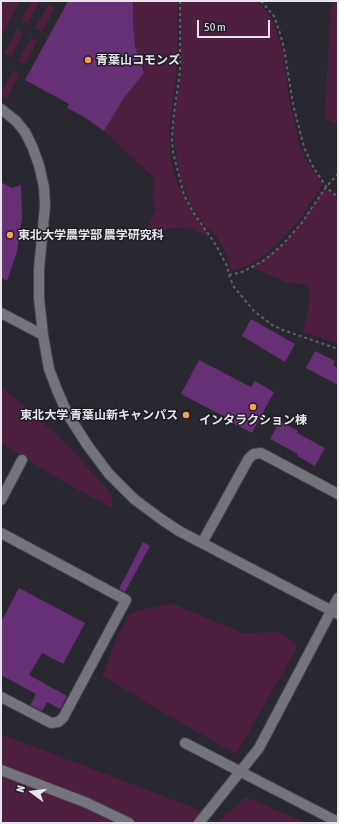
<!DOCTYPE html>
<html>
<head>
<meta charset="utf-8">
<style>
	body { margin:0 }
	#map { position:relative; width:339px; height:824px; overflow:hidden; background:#29272f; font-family:"Asap Condensed",sans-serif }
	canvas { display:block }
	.frame { position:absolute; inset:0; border:2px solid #e7e6eb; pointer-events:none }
	.north { position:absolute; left:12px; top:772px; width:40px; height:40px; -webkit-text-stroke:3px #1f1e25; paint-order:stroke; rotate:285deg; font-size:11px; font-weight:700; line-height:16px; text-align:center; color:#e7e6eb }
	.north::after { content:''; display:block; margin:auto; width:14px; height:18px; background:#e7e6eb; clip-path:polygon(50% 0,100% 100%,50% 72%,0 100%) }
	.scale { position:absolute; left:197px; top:20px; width:73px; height:18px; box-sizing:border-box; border:2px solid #e7e6eb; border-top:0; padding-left:5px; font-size:12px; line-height:14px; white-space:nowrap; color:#e7e6eb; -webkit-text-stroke:3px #1f1e25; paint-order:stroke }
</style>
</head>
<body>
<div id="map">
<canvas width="339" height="824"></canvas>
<div class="frame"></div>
<div class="north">N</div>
<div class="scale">50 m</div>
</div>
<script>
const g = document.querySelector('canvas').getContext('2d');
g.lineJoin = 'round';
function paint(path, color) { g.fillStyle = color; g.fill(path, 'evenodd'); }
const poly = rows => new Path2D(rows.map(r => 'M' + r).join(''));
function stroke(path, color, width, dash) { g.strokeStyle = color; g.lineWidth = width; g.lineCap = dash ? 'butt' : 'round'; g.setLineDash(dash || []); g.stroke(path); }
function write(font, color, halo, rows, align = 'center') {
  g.font = font + ' "Asap Condensed","Noto Sans JP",sans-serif'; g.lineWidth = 3; g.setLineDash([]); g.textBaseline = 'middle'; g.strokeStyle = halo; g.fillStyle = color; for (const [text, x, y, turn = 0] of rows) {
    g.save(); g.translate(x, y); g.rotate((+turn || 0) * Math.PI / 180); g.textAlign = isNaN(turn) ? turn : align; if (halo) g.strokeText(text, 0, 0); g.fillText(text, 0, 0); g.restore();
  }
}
paint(poly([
	[1,1,20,1,1,37],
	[31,1,40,1,28,24,21,20],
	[134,1,177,1,178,61,169,133,170,151,174,173,180,189,189,208,209,235,207,236,190,229,180,228,171,228,146,238,143,236,156,209,152,199,155,179,104,131,124,98,144,73,135,46,133,25],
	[180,1,256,1,267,12,273,21,283,51,289,97,299,144,306,160,323,184,297,223,285,236,263,257,249,265,234,270,231,270,226,253,216,236,205,226,191,205,180,177,175,148,173,128,181,72],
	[334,1,338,1,338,125,325,118,330,11],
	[48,4,55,8,42,32,35,28],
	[17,29,23,33,11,57,4,53],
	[31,37,37,41,25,64,18,61],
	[13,70,19,74,7,98,1,94,1,93],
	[325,188,327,189,338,198,338,343,302,332,308,313,310,295,307,285,286,282,252,267,262,261,284,244,308,213],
	[1,386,66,443,112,495,112,508,64,482,1,443],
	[171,603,243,633,280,632,298,646,236,754,183,724,103,676,114,644,128,616,136,611],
	[1,734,192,807,216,823,1,823],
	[246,797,306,823,216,823]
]), '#4e1f3e');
paint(poly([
	[68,1,133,1,133,25,135,46,144,73,124,98,104,131,86,118,67,108,69,104,25,80],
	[1,182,12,188,21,185,22,218,17,252,7,281,1,277],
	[251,319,295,344,285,362,242,336],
	[315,351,335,361,333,365,338,368,338,385,306,368],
	[199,360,251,387,255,381,274,392,252,433,232,423,233,421,181,394],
	[280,421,298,431,297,433,325,448,315,466,297,456,298,454,270,439],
	[143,542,150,546,125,592,119,589],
	[19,588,85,623,63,664,42,653,29,675,67,696,60,709,47,702,42,711,30,705,36,694,1,675,1,622]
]), '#662f76');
const minor = poly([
	[1,109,16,121,25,132,32,146,39,165,44,187,45,206,39,269,39,298,43,335,49,369,57,390,68,415,88,446,109,474,134,499,161,519,179,531,338,614],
	[1,313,43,335],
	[1,500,22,460],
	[1,533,126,600,63,718,58,722,51,723,1,697],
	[202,543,249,458,254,454,261,453,338,494],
	[185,743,338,822],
	[1,770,87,803,129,823],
	[199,823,259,748,338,598]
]);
stroke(minor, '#44434a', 12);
stroke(poly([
	[180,1,180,71,173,121,172,139,173,152,184,195,193,212,216,245,227,266,230,278,234,287,254,311,272,325,283,330,338,349],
	[261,1,274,16,280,33,284,48,293,104,304,147,312,165,327,188,338,197],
	[229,275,242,272,254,266,266,259,283,244,301,224,326,187,338,174]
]), '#626168', 2, [3, 3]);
stroke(minor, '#75747d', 10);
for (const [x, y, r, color] of [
	[88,60,4,"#fb9e51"],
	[10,235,4,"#fb9e51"],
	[253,407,4,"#fb9e51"],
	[186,415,4,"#fb9e51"]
]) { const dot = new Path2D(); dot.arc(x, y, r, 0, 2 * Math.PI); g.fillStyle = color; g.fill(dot); stroke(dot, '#1f1e25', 1.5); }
write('bold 12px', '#e7e6eb', '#1f1e25', [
	["青葉山コモンズ",96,60],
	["東北大学農学部 農学研究科",18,235],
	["東北大学 青葉山新キャンパス",178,415,"right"],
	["インタラクション棟",253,420,"center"]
], 'left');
</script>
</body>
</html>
